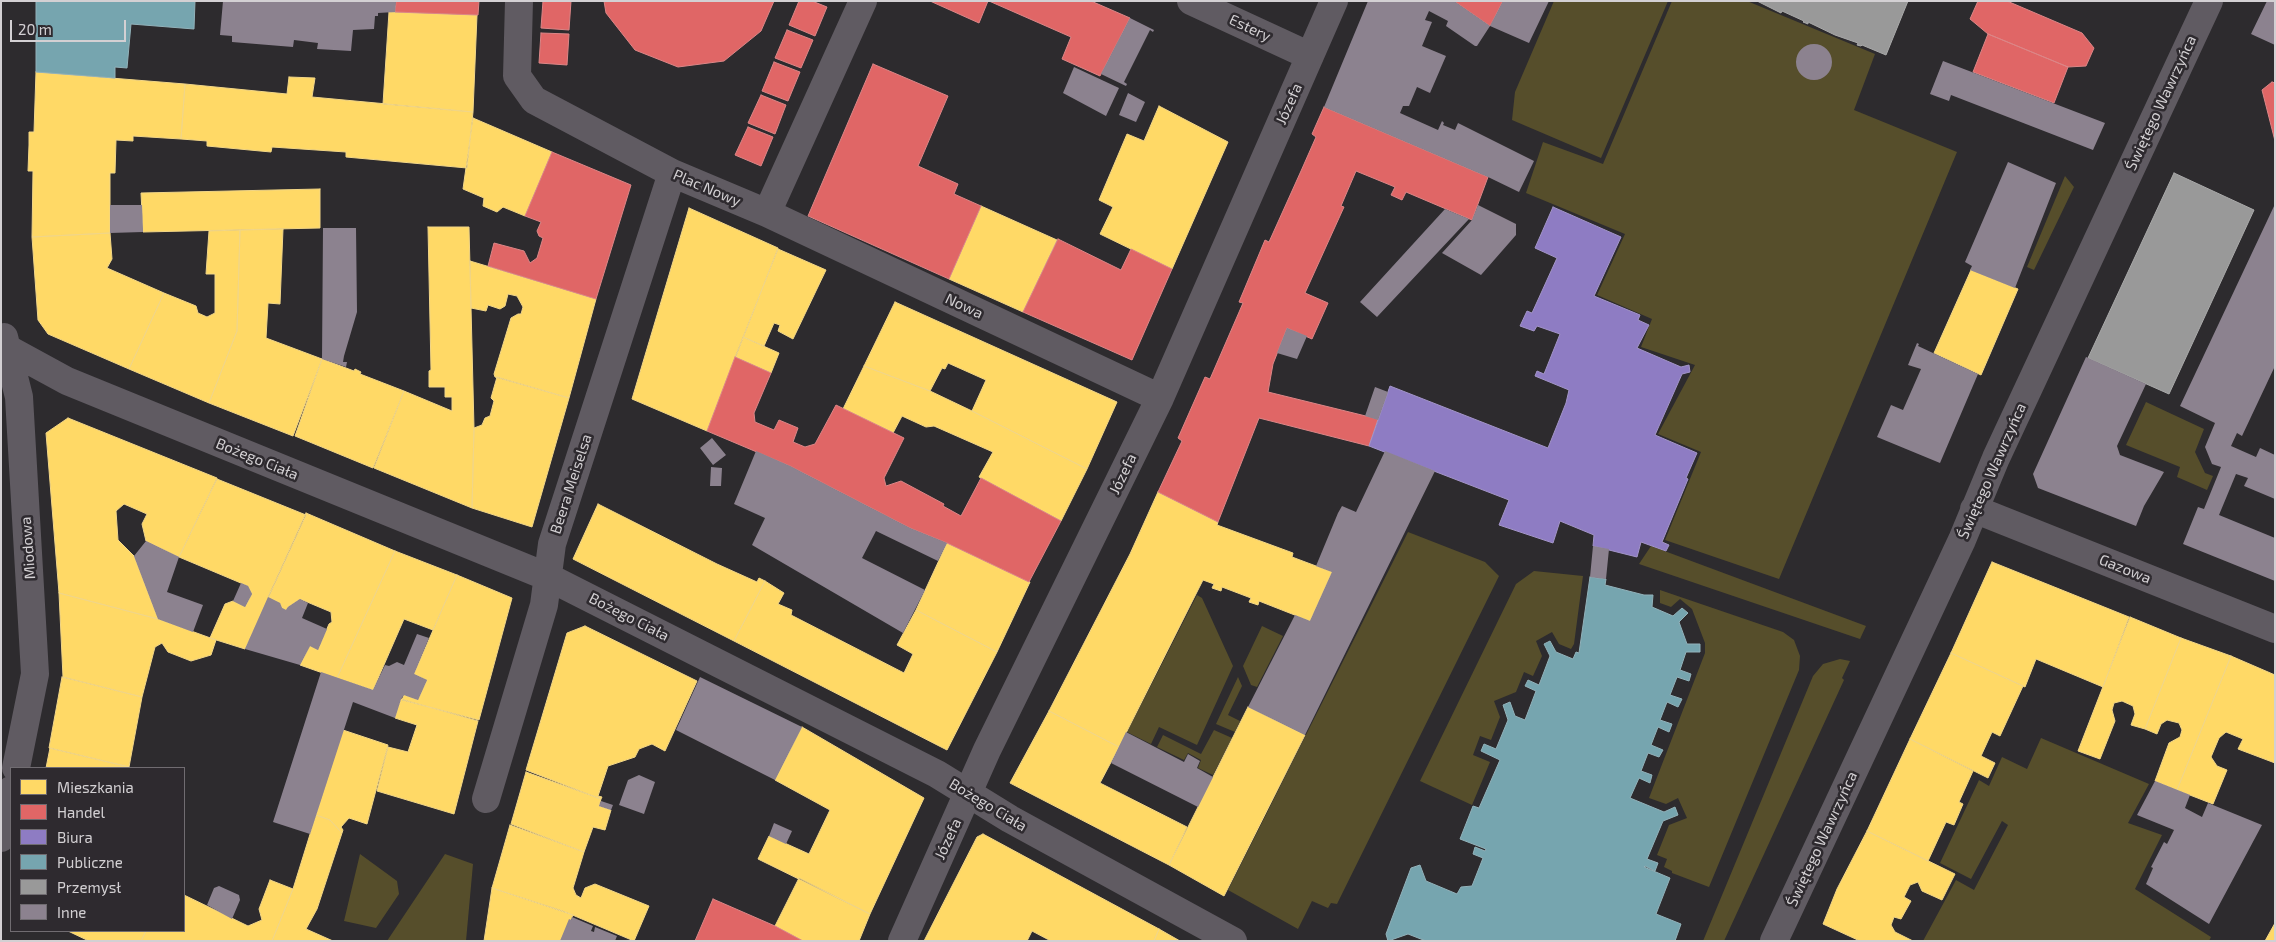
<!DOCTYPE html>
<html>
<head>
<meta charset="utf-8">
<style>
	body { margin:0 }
	#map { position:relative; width:2276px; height:942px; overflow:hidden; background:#2d2b2e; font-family:"Exo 2",sans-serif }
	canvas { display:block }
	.frame { position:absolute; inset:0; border:2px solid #d3d0d3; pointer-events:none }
	.legend { position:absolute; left:10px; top:767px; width:175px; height:165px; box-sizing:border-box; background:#2e2a2f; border:1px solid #706c71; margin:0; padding:6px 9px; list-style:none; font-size:15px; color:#d3d0d3 }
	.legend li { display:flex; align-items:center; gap:10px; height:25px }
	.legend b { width:25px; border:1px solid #706c71 }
	.scale { position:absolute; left:10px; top:20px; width:116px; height:22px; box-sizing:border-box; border:2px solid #d3d0d3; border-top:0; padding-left:6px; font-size:15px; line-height:18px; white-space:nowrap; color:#d3d0d3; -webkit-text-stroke:4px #2e2a2f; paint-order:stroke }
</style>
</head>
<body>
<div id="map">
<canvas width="2276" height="942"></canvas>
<div class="frame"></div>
<ul class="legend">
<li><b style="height:14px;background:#ffd966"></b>Mieszkania</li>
<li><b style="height:14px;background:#e06666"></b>Handel</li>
<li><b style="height:14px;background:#8e7cc3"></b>Biura</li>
<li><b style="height:14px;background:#76a5af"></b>Publiczne</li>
<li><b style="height:14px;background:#999"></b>Przemysł</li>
<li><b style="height:14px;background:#8c828f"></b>Inne</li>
</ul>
<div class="scale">20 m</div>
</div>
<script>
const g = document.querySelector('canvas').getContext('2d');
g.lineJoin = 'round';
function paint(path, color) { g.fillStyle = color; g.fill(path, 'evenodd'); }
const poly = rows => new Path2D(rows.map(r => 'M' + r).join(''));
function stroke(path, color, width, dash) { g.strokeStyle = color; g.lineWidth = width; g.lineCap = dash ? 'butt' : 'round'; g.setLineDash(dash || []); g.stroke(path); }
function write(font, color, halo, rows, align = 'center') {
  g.font = font + ' "Exo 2",sans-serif'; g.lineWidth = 5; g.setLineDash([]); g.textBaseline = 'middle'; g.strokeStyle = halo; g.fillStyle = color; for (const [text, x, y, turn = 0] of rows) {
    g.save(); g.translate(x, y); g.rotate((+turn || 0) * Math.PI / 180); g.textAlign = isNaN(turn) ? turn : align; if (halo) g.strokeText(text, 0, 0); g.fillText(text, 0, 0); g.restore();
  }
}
paint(poly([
	[1554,1,1668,1,1601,158,1512,120,1515,92],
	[1672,1,1747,1,1875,54,1854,110,1957,152,1779,579,1665,540,1701,452,1658,434,1695,365,1641,347,1652,319,1597,295,1625,234,1526,193,1543,142,1603,164],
	[2065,176,2074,187,2034,270,2027,267],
	[2146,402,2204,429,2195,452,2205,473,2213,476,2207,490,2177,477,2180,467,2126,445],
	[1408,532,1485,562,1499,576,1337,904,1331,903,1328,908,1312,901,1298,929,1228,890],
	[1651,546,1866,626,1860,639,1639,564],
	[1534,571,1583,576,1574,644,1571,649,1559,644,1552,632,1536,641,1542,656,1533,676,1524,672,1516,692,1494,701,1500,717,1491,740,1480,736,1473,755,1490,762,1472,805,1420,781,1516,584],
	[1660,590,1783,632,1794,640,1800,656,1799,670,1709,887,1672,873,1672,871,1664,867,1667,859,1657,855,1669,825,1687,818,1678,798,1666,804,1649,798,1705,653,1705,643,1692,609,1680,599,1671,607,1660,603],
	[1197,595,1202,598,1233,666,1197,745,1159,727,1151,744,1127,732],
	[1262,626,1283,636,1257,687,1251,685,1243,666],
	[1840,659,1850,661,1842,678,1844,680,1724,941,1703,941,1813,676,1823,664],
	[1238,677,1242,686,1228,715,1240,721,1235,732,1216,724],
	[1214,730,1232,738,1213,775,1198,768,1201,760,1188,753,1184,760,1157,747,1163,735,1201,754],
	[2041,738,2149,784,2128,823,2162,835,2135,889,2211,937,2209,941,1923,941,1956,880,1974,890,2008,825,2002,821,1971,879,1940,863,1979,780,1989,786,2002,757,2027,769],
	[360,854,397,881,399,894,376,928,344,921],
	[445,854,473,864,466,941,387,941]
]), '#564e2b');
const homes = poly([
	[389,12,477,15,473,112,383,104,389,12],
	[36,72,185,84,181,139,133,136,133,141,116,140,115,173,110,173,110,233,32,237,33,171,28,171,29,145,29,132,34,132,36,72],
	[289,77,315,78,312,97,473,112,467,168,346,157,346,152,272,147,271,152,207,146,207,141,181,139,185,84,287,94,289,77],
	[1159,106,1228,142,1172,269,1100,234,1113,207,1099,200,1127,134,1144,141,1159,106],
	[473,118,552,152,525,216,503,207,497,212,483,206,484,198,463,189,473,118],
	[320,189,320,228,143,232,141,193,320,189],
	[981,206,1057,240,1023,312,949,279,981,206],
	[689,208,778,248,707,431,632,399,689,208],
	[428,227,469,227,474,428,472,508,374,468,404,391,452,411,452,397,445,397,445,387,429,387,429,371,431,370,428,227],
	[283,229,280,304,268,303,266,338,322,359,293,436,209,403,237,331,240,230,283,229],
	[240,230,237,331,209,403,129,369,164,293,196,306,198,313,207,317,215,313,215,274,206,274,209,231,240,230],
	[110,233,112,259,107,268,164,293,129,369,48,334,38,320,32,237,110,233],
	[778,249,826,270,793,339,778,331,780,325,774,323,764,346,743,337,778,249],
	[470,261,596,299,569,398,495,377,494,374,511,318,518,314,521,314,523,307,517,296,508,294,505,306,500,309,488,305,486,311,471,308,470,261],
	[1971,270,2018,289,1981,375,1934,353,1971,270],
	[895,302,1117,402,1087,469,972,411,986,380,948,363,945,369,942,368,930,391,864,366,895,302],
	[743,337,779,353,771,373,735,357,743,337],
	[322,359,354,371,355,369,361,372,360,374,404,391,373,468,295,436,322,359],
	[864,366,930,391,972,411,1087,469,1061,521,979,477,993,452,934,426,926,427,902,416,893,433,843,409,864,366],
	[497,377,569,398,532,527,472,508,474,428,482,425,485,418,490,416,494,401,491,398,497,377],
	[68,418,217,478,179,557,146,541,142,524,147,514,124,504,116,511,118,540,134,556,158,619,59,593,46,433,68,418],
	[217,479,306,515,245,649,210,638,225,604,233,601,245,607,252,594,248,586,179,557,217,479],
	[1158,492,1218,522,1217,525,1293,553,1292,557,1332,572,1310,621,1259,601,1258,605,1249,602,1251,598,1222,587,1221,591,1212,588,1214,584,1203,580,1119,747,1049,711,1130,554,1158,492],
	[598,504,717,564,757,582,759,578,765,581,734,641,573,559,598,504],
	[306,513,395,551,337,678,300,665,310,646,318,650,329,624,332,622,331,612,300,599,288,607,286,610,282,608,280,603,268,597,306,513],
	[947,543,1030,582,997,652,916,610,947,543],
	[395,551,457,575,433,630,404,619,373,690,337,678,395,551],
	[1992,562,2129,617,2103,687,2036,659,2025,687,1951,653,1992,562],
	[457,575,512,598,479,720,402,700,404,695,418,700,427,680,414,674,457,575],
	[765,581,784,593,778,604,792,610,791,615,904,673,913,654,897,645,916,610,997,652,947,750,734,641,765,581],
	[59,593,158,619,216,640,211,655,191,661,168,652,162,643,155,647,142,697,63,677,59,593],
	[2130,617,2181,638,2145,729,2131,725,2135,714,2133,706,2122,701,2114,703,2112,710,2115,721,2100,759,2078,751,2130,617],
	[585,626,697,681,665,751,652,744,639,749,635,757,608,766,598,796,602,797,601,799,526,770,567,633,585,626],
	[2181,638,2231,656,2177,790,2155,781,2169,743,2180,737,2182,730,2179,723,2167,720,2161,724,2157,734,2145,729,2181,638],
	[1951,653,2023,686,2000,736,1992,732,1981,756,1995,763,1988,778,1910,739,1951,653],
	[2231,656,2275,675,2275,763,2238,749,2243,739,2226,732,2219,738,2211,757,2217,766,2227,770,2213,804,2177,790,2231,656],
	[62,677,142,697,129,767,49,748,62,677],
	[401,699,478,721,454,814,377,791,388,747,408,752,417,725,395,718,401,699],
	[1248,707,1305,735,1224,896,1169,865,1248,707],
	[1049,711,1119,747,1100,783,1187,827,1169,865,1010,783,1049,711],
	[802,727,924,798,870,914,758,859,769,836,809,854,830,810,775,780,802,727],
	[343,730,388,745,367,824,349,818,341,827,343,830,342,833,330,820,316,815,343,730],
	[1910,739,1973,771,1959,802,1963,804,1954,825,1946,822,1928,861,1867,831,1910,739],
	[50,748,129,767,46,768,50,748],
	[526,772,601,799,599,806,611,810,605,830,593,827,584,852,511,824,526,772],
	[316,815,330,820,342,833,317,909,306,929,333,941,272,941,293,889,316,815],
	[510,825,584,852,573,888,576,895,581,898,585,888,595,884,649,906,634,941,563,911,492,888,510,825],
	[1867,831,1955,874,1942,900,1922,891,1918,882,1910,885,1904,897,1911,901,1901,919,1894,917,1891,925,1895,932,1913,941,1860,941,1823,924,1837,889,1867,831],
	[983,834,1159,929,1154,941,1051,941,1032,931,1027,941,924,941,977,837,983,834],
	[799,878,870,914,859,941,803,941,775,926,799,878],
	[270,880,293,889,272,941,141,941,146,931,184,931,184,895,248,926,262,920,259,909,270,880],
	[492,888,573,915,560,941,484,941,492,888],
	[2275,923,2275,941,2265,941,2275,923],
	[1159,929,1180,941,1154,941,1159,929],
	[68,931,146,931,141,941,89,941,68,931]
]);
paint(homes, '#ffd966');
stroke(homes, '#f2d687', 1);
const shops = poly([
	[396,1,479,1,478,15,395,12,396,1],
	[543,1,571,1,569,30,541,28,543,1],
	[604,1,774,1,761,31,724,61,678,67,635,50,606,13,604,1],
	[799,1,812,1,827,7,815,36,789,25,799,1],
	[930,1,988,1,979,23,930,1],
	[989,1,1091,1,1130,18,1100,76,1062,59,1071,37,989,1],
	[1454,1,1503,1,1490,26,1454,1],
	[1978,1,2007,1,2082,33,2094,48,2086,66,2068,67,1988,34,1970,19,1978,1],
	[787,30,813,40,801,68,775,58,787,30],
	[541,33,569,34,567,65,539,63,541,33],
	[1988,34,2068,67,2054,103,1973,72,1988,34],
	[774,62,800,72,788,101,762,91,774,62],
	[873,64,948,96,918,166,958,184,954,194,981,206,949,279,808,216,873,64],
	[2272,82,2275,83,2275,141,2262,90,2272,82],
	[761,95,786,105,775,134,748,123,761,95],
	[1324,107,1488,177,1472,220,1406,192,1402,200,1391,195,1395,187,1356,171,1341,206,1344,207,1305,293,1328,303,1312,339,1287,328,1273,364,1268,392,1378,419,1369,446,1259,418,1218,522,1158,492,1182,441,1178,438,1205,377,1210,379,1243,303,1239,302,1265,240,1269,242,1301,171,1316,137,1312,134,1324,107],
	[748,127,773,137,761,166,735,155,748,127],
	[552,152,631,185,596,299,488,266,494,243,524,251,530,263,537,258,543,238,539,236,537,231,541,222,525,216,552,152],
	[1058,239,1121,270,1131,249,1172,269,1132,360,1023,312,1058,239],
	[735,357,771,373,754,413,755,422,774,430,779,420,798,428,793,442,805,447,815,444,836,405,904,438,884,478,886,486,901,481,944,504,943,506,961,516,981,478,1061,521,1029,582,947,543,910,528,790,466,707,431,735,357],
	[713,899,775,926,803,941,695,941,713,899]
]);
paint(shops, '#e06666');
stroke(shops, '#dc8687', 1);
const offices = poly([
	[1553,207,1621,237,1594,296,1640,315,1638,320,1649,325,1637,348,1681,367,1689,365,1690,372,1682,374,1655,435,1697,453,1686,478,1688,479,1662,542,1669,545,1666,551,1641,542,1637,557,1593,546,1594,535,1560,521,1553,543,1499,525,1509,500,1369,446,1390,386,1548,448,1566,403,1569,390,1535,376,1537,371,1544,374,1560,334,1537,326,1534,331,1520,326,1527,311,1532,313,1557,258,1535,248,1553,207]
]);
paint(offices, '#8e7cc3');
stroke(offices, '#a395c8', 1);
const public = poly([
	[36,1,195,1,194,29,131,24,127,68,115,67,115,78,36,72,36,1],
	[1590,577,1606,579,1605,585,1644,595,1653,595,1652,607,1673,616,1682,608,1688,613,1679,622,1687,644,1700,644,1700,652,1686,652,1680,670,1691,674,1689,681,1677,677,1670,695,1682,699,1678,707,1667,702,1660,720,1672,724,1669,732,1658,727,1651,745,1663,750,1659,757,1648,753,1641,771,1652,775,1650,783,1639,778,1630,798,1664,812,1675,807,1678,815,1663,821,1647,859,1658,863,1655,871,1645,866,1644,867,1670,878,1656,914,1681,924,1675,941,1426,941,1408,934,1388,941,1386,934,1411,868,1420,865,1426,881,1457,894,1461,887,1472,886,1483,858,1473,854,1475,847,1485,851,1486,849,1460,839,1473,806,1479,808,1500,760,1481,751,1484,744,1496,749,1508,720,1503,705,1510,702,1515,716,1525,720,1536,691,1525,686,1528,680,1539,685,1550,656,1544,644,1550,641,1556,652,1573,659,1576,652,1579,653,1590,577]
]);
paint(public, '#76a5af');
stroke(public, '#92b2ba', 1);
const industry = poly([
	[1757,1,1908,1,1886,55,1862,45,1861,46,1857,45,1858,43,1835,35,1808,22,1808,24,1803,22,1804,21,1782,11,1781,13,1757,1],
	[2174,173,2254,210,2169,394,2088,358,2174,173]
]);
paint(industry, '#999');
stroke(industry, '#aaa', 1);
paint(poly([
	[223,1,396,1,395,12,378,13,378,16,375,16,374,29,353,30,351,51,317,49,318,43,294,40,293,47,232,42,232,36,220,35],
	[1368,1,1454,1,1490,26,1477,46,1475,46,1446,26,1448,21,1429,11,1425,20,1432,22,1422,46,1446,56,1430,93,1417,87,1409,106,1403,106,1400,113,1438,130,1442,121,1444,123,1443,125,1455,130,1458,123,1534,161,1519,192,1488,177,1324,107],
	[1503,1,1549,1,1529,43,1490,26],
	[2267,1,2275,1,2275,45,2251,34],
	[1130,18,1154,30,1153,32,1150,30,1124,82,1127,84,1126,86,1101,74],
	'1796 62a18 18 0 1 1 36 0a18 18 0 1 1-36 0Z',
	[1943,61,2105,123,2093,150,1951,95,1949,101,1930,94],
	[1074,67,1119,88,1106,116,1063,93],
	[1128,93,1145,102,1136,122,1119,115],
	[2008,162,2056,183,2015,288,1970,270,1972,266,1965,262],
	[2275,204,2275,366,2242,436,2237,433,2231,446,2256,457,2260,448,2275,455,2275,499,2244,486,2248,478,2236,474,2219,515,2275,538,2275,581,2183,544,2198,507,2204,509,2221,467,2212,464,2205,447,2215,423,2180,406],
	[110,205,142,205,143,232,110,233],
	[1478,205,1516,224,1516,235,1481,275,1442,253,1472,220],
	[1445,209,1469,219,1377,317,1360,302],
	[323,228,356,228,357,312,344,356,343,362,347,362,346,367,322,359],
	[1287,328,1307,336,1297,359,1277,353],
	[1917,343,1919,344,1918,346,1978,374,1940,463,1877,437,1891,405,1903,410,1921,369,1908,365],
	[2086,357,2146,384,2117,446,2120,455,2164,472,2144,506,2136,526,2038,488,2033,474],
	[1375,387,1388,392,1378,420,1365,416],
	[712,438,726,455,713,465,700,448],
	[756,451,790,466,910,528,947,543,938,561,876,531,862,558,925,590,903,633,752,545,765,518,734,504],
	[1385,451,1435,471,1305,735,1248,707,1295,615,1310,621,1332,572,1316,566,1338,513,1342,506,1356,512],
	[711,467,722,468,721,486,710,486],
	[146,541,179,557,167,592,203,605,193,632,158,619,134,556],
	[1593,546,1609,549,1606,579,1590,577],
	[241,583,248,586,252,594,245,607,233,601],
	[268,597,280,603,282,608,286,610,288,607,300,599,308,603,302,618,327,629,318,650,310,646,300,665,245,649],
	[417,634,429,638,414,674,427,680,418,700,404,695,401,699,395,718,353,702,310,834,273,822,321,672,373,690,385,665,389,666,397,662,404,665],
	[700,677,802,727,775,780,676,730],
	[1126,732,1184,762,1188,754,1200,761,1197,768,1213,777,1198,807,1111,763],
	[639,775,655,782,644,814,619,805,628,780],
	[2155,781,2190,795,2185,808,2202,817,2208,803,2262,825,2209,924,2146,884,2153,868,2151,867,2164,842,2167,844,2174,830,2137,815],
	[601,801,613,805,611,810,599,806],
	[774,823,792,831,786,844,769,836],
	[219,886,239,895,240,900,232,919,207,905,214,888],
	[572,917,593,926,591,931,594,932,595,927,617,936,615,941,560,941,569,919,571,920]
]), '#8c828f');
stroke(poly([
	[519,1,517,76,534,100,672,173,767,213,1160,398],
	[1191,1,1310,56],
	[767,213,863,1],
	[4,337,19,397,35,674,16,768],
	[1,345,67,381,548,577,937,774,1010,819,1233,941],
	[1974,509,2275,629],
	[486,799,544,605,552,544,672,173],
	[1,838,11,790],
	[902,941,987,750,1160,398,1334,1],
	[1774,941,1962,540,1996,458,2209,1]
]), '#605b62', 28);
write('15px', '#d3d0d3', '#2e2a2f', [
	["Estery",1250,28,25],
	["Świętego Wawrzyńca",2161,103,-65],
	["Józefa",1289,104,-66],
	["Plac Nowy",707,188,23],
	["Nowa",964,306,25],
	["Bożego Ciała",257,459,22],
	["Świętego Wawrzyńca",1992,471,-66],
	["Józefa",1123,474,-64],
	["Beera Meiselsa",571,484,-72],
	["Miodowa",28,548,-94],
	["Gazowa",2125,569,22],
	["Bożego Ciała",629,617,27],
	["Bożego Ciała",988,805,31],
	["Józefa",948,839,-65],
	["Świętego Wawrzyńca",1822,839,-65]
]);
</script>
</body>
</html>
